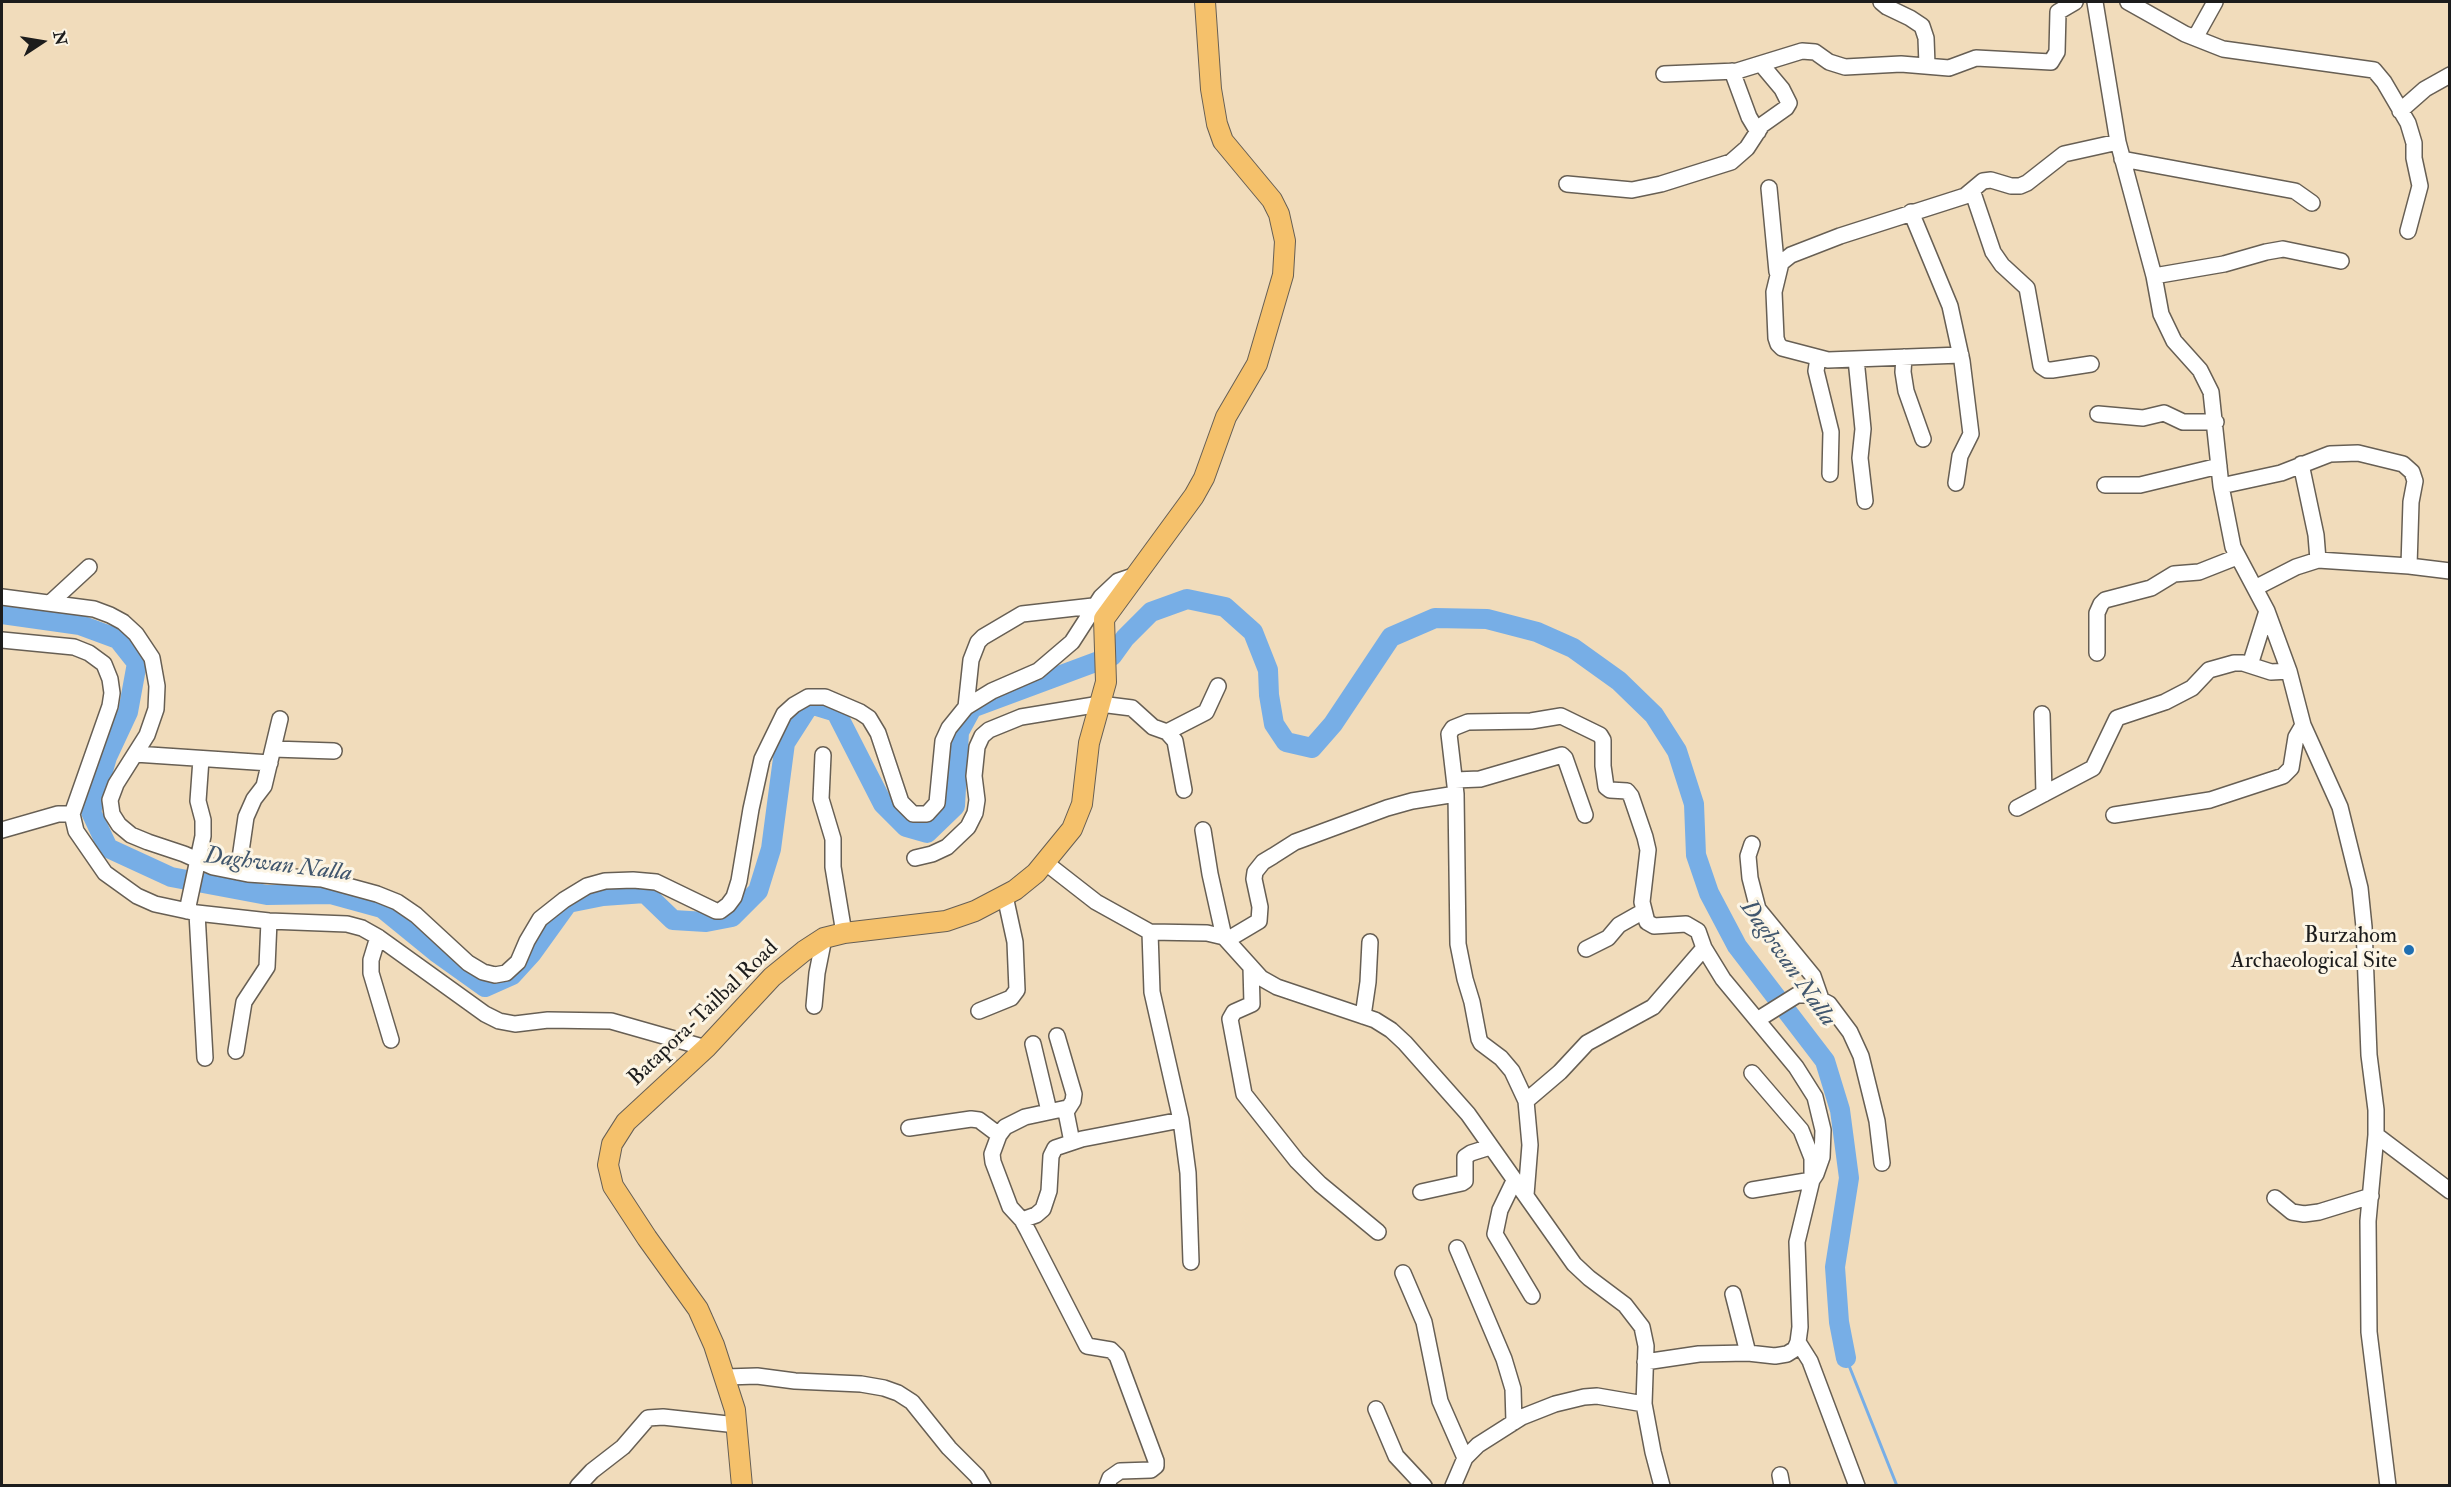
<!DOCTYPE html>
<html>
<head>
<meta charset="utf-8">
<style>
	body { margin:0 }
	#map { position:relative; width:2451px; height:1487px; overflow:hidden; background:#f1dcbb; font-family:"IM FELL Double Pica",serif }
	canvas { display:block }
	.frame { position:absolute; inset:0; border:3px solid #1c1c1c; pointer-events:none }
	.north { position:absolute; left:12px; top:12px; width:60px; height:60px; -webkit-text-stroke:4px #fcf5e5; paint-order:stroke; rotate:78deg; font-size:16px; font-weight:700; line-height:24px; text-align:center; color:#1c1c1c }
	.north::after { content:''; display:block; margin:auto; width:21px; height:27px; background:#1c1c1c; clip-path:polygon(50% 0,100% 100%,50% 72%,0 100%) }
</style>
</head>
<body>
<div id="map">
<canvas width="2451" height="1487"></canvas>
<div class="frame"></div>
<div class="north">N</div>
</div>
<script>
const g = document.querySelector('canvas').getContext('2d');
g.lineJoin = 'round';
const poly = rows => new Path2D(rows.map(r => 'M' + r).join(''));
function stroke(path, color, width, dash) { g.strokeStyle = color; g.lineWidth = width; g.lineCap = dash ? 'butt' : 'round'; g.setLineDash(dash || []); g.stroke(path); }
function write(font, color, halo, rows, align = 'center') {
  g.font = font + ' "IM FELL Double Pica",serif'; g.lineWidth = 6; g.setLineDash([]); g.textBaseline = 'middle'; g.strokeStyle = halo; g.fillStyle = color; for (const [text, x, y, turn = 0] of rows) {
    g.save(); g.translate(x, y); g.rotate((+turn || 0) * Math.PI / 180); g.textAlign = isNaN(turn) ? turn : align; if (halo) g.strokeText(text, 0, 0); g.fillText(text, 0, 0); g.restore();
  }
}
stroke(poly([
	[1846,1358,1897,1486]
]), '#77aee6', 3);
stroke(poly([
	[2,614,80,625,118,639,137,663,128,712,107,757,91,812,108,848,171,877,267,895,331,894,382,908,436,952,485,987,512,975,532,953,568,903,603,896,645,893,673,920,706,922,732,917,758,891,771,849,785,743,810,704,836,712,883,804,906,827,927,833,955,806,959,732,972,708,1112,656,1125,638,1151,612,1187,599,1225,607,1253,632,1268,670,1269,695,1274,724,1286,742,1312,748,1333,724,1391,637,1435,618,1487,619,1537,632,1573,648,1619,681,1654,715,1677,751,1694,804,1696,855,1709,893,1737,946,1825,1061,1840,1110,1849,1178,1835,1267,1839,1322,1846,1358]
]), '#77aee6', 20);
const minor = poly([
	[1881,2,1887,7,1910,18,1922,26,1926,38,1927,65],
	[2095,2,2118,142,2154,276,2161,314,2174,341,2200,370,2211,392,2221,486,2233,547,2267,611,2289,671,2303,725,2340,807,2360,888,2364,927,2369,1055,2376,1110,2376,1135,2368,1221,2369,1332,2388,1486],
	[2128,2,2185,34,2223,49,2374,70,2384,82,2408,123,2414,143,2414,158,2420,186,2408,231],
	[2195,38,2215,2],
	[1732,71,1749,117,1758,132],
	[1664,74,1737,71,1802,51,1815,52,1829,62,1845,67,1901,64,1949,68,1976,58,2051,62,2057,52,2058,12,2075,2],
	[2400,111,2425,89,2450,75],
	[2122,159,2295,191,2312,203],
	[1567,184,1632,190,1661,184,1731,162,1747,148,1762,125,1786,108,1789,103,1782,89,1761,64],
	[1769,188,1777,272],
	[1972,190,1993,252,2002,265,2027,288,2041,366,2047,370,2052,370,2091,364],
	[1911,212,1950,306,1962,361,1971,434,1960,456,1956,483],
	[2154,276,2224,264,2266,252,2283,249,2341,261],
	[1961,355,1828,360,1782,348,1778,344,1776,338,1774,292,1781,263,1791,255,1840,236,1965,196,1983,181,1991,180,2011,186,2020,186,2027,183,2064,154,2118,142],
	[1904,357,1903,372,1906,391,1923,439],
	[1818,358,1816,371,1831,432,1830,474],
	[1856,359,1863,429,1860,458,1865,501],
	[2098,414,2143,418,2164,413,2183,422,2216,422],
	[2301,464,2316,535,2318,560],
	[2105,485,2140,485,2219,466],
	[2221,486,2281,473,2330,454,2358,453,2403,464,2412,472,2415,481,2411,502,2409,566],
	[2255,588,2296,567,2318,560,2409,566,2450,571],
	[2,597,94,609,110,615,123,622,136,634,152,658,157,686,156,709,147,735,116,784,110,800,112,814,119,825,131,835,148,842,184,854,213,867,248,874,322,879,377,894,397,902,416,915,468,963,483,972,495,975,506,973,518,962,527,941,540,919,564,900,587,886,605,881,633,880,656,882,716,911,720,911,728,905,734,897,739,881,751,809,762,759,784,714,794,705,808,697,825,697,860,712,869,718,878,733,901,802,913,814,927,814,937,803,943,741,949,728,966,707,992,691,1038,671,1072,642,1101,597,1118,581,1139,574],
	[50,603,89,567],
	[2,640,74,647,89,653,104,664,110,679,112,693,110,706,72,814,76,831,105,873,137,896,155,904,197,913,269,921,347,924,362,928,378,937,485,1014,499,1021,515,1024,548,1020,611,1021,706,1048],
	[2097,653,2097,613,2101,604,2105,600,2151,588,2174,574,2199,572,2237,557],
	[2250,665,2267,611],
	[966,707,971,660,978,642,983,637,1022,614,1093,606],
	[2042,714,2044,794],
	[1167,732,1206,712,1218,686],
	[273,749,334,751],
	[135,754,270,763],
	[823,755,821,799,833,839,833,867,844,933],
	[1455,780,1480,779,1562,755,1565,758,1585,815],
	[2017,808,2093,768,2117,718,2165,702,2192,688,2209,670,2234,663,2243,663,2271,672,2289,671],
	[2114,815,2210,800,2283,776,2291,768,2296,737,2303,725],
	[2,830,58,814,72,814],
	[1203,830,1210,874,1224,937],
	[1752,844,1748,856,1750,878,1758,909,1813,976,1821,999],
	[915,858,932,854,947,847,968,827,975,813,977,800,974,776,977,747,982,736,989,730,1021,717,1100,704,1132,708,1153,727,1167,732,1175,741,1184,790],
	[1046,863,1096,902,1150,932,1207,933,1224,937,1261,978,1277,987,1375,1020,1391,1030,1405,1043,1468,1114,1574,1264,1589,1278,1625,1305,1642,1327,1646,1346,1644,1404,1653,1452,1662,1486],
	[238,872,246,817,254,799,264,786,280,719],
	[187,911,203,836,203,820,198,801,201,759],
	[197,913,205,1058],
	[1150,932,1152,992,1181,1120,1188,1173,1191,1262],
	[378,937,371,960,371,973,391,1040],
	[1227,940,1259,921,1260,907,1254,879,1255,872,1263,862,1273,856,1295,842,1387,808,1412,801,1456,794],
	[1586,949,1608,938,1619,925,1642,912],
	[1251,967,1252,1004,1234,1012,1230,1019,1244,1094,1297,1161,1320,1184,1378,1232],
	[814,1006,817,973,824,938],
	[979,1011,1011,998,1017,990,1015,942,1005,896],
	[1363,1016,1368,982,1370,942],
	[1757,1020,1797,995,1812,995,1829,1004,1850,1032,1861,1056,1877,1121,1882,1163],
	[1057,1036,1074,1094,1073,1101,1066,1112,1072,1142],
	[1033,1044,1049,1111],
	[236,1051,244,1002,267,967,269,921],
	[1526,1101,1560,1072,1587,1043,1653,1007,1704,948],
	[1067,1108,1025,1117,1005,1127,999,1135,992,1154,993,1162,1010,1207,1022,1220,1028,1231,1087,1346,1111,1350,1117,1356,1156,1461,1156,1466,1151,1470,1120,1471,1110,1478,1107,1486],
	[909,1128,971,1119,979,1120,999,1135],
	[2376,1135,2450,1191],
	[1514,1181,1500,1210,1495,1234,1532,1296],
	[1421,1192,1462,1183,1465,1181,1465,1157,1471,1153,1490,1147],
	[1526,1195,1530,1145,1526,1101,1512,1071,1501,1058,1481,1043,1479,1039,1472,1002,1465,979,1458,944,1456,794,1449,734,1453,728,1468,722,1531,721,1561,716,1600,735,1603,740,1603,766,1606,787,1610,790,1627,791,1631,796,1645,837,1648,850,1642,902,1647,922,1654,926,1686,924,1698,931,1704,948,1723,979,1796,1067,1815,1097,1823,1130,1822,1157,1816,1174,1812,1180,1752,1190],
	[2275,1198,2292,1212,2304,1214,2319,1212,2371,1196],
	[1022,1220,1036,1215,1043,1209,1049,1191,1051,1156,1055,1148,1082,1139,1181,1120],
	[1457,1248,1504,1359,1513,1389,1514,1422],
	[1403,1273,1424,1322,1440,1401,1465,1458],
	[1733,1294,1748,1353],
	[1798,1342,1810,1361,1857,1486],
	[1645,1362,1699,1354,1748,1353,1775,1356,1787,1354,1795,1349,1798,1342,1800,1327,1797,1242,1812,1180,1812,1158,1801,1130,1752,1073],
	[726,1377,757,1376,795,1381,861,1384,884,1388,898,1393,912,1402,949,1448,977,1476,983,1486],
	[1376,1409,1396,1456,1424,1486],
	[1780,1475,1782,1486],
	[578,1486,592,1471,623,1447,648,1418,663,1417,737,1425],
	[1453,1486,1465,1458,1478,1445,1522,1417,1555,1404,1584,1397,1597,1396,1644,1404]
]);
const major = poly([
	[742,1486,735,1410,714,1345,698,1309,647,1238,613,1186,608,1165,612,1144,626,1122,706,1048,772,977,804,951,824,938,844,933,946,921,975,911,1015,890,1036,873,1072,829,1082,804,1089,743,1106,682,1104,619,1194,496,1204,478,1226,417,1257,364,1283,275,1285,241,1279,214,1272,200,1223,141,1217,124,1211,89,1205,2]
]);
stroke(minor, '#675f54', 18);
stroke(major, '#675f54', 22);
stroke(minor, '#fff', 15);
stroke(major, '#f5c16b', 20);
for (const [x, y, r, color] of [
	[2409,950,6,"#1f6fb2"]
]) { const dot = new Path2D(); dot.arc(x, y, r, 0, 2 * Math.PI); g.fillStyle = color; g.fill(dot); stroke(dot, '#fcf5e5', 2); }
write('22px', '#1c1c1c', '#fcf5e5', [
	["Burzahom",2397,937],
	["Archaeological Site",2397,962]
], 'right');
write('22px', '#1c1c1c', '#fcf5e5', [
	["Batapora-Tailbal Road",704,1014,-44]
]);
write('italic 24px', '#40566d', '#fcf5e5', [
	["Daghwan Nalla",278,866,7],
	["Daghwan Nalla",1787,964,55]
]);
</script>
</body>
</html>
